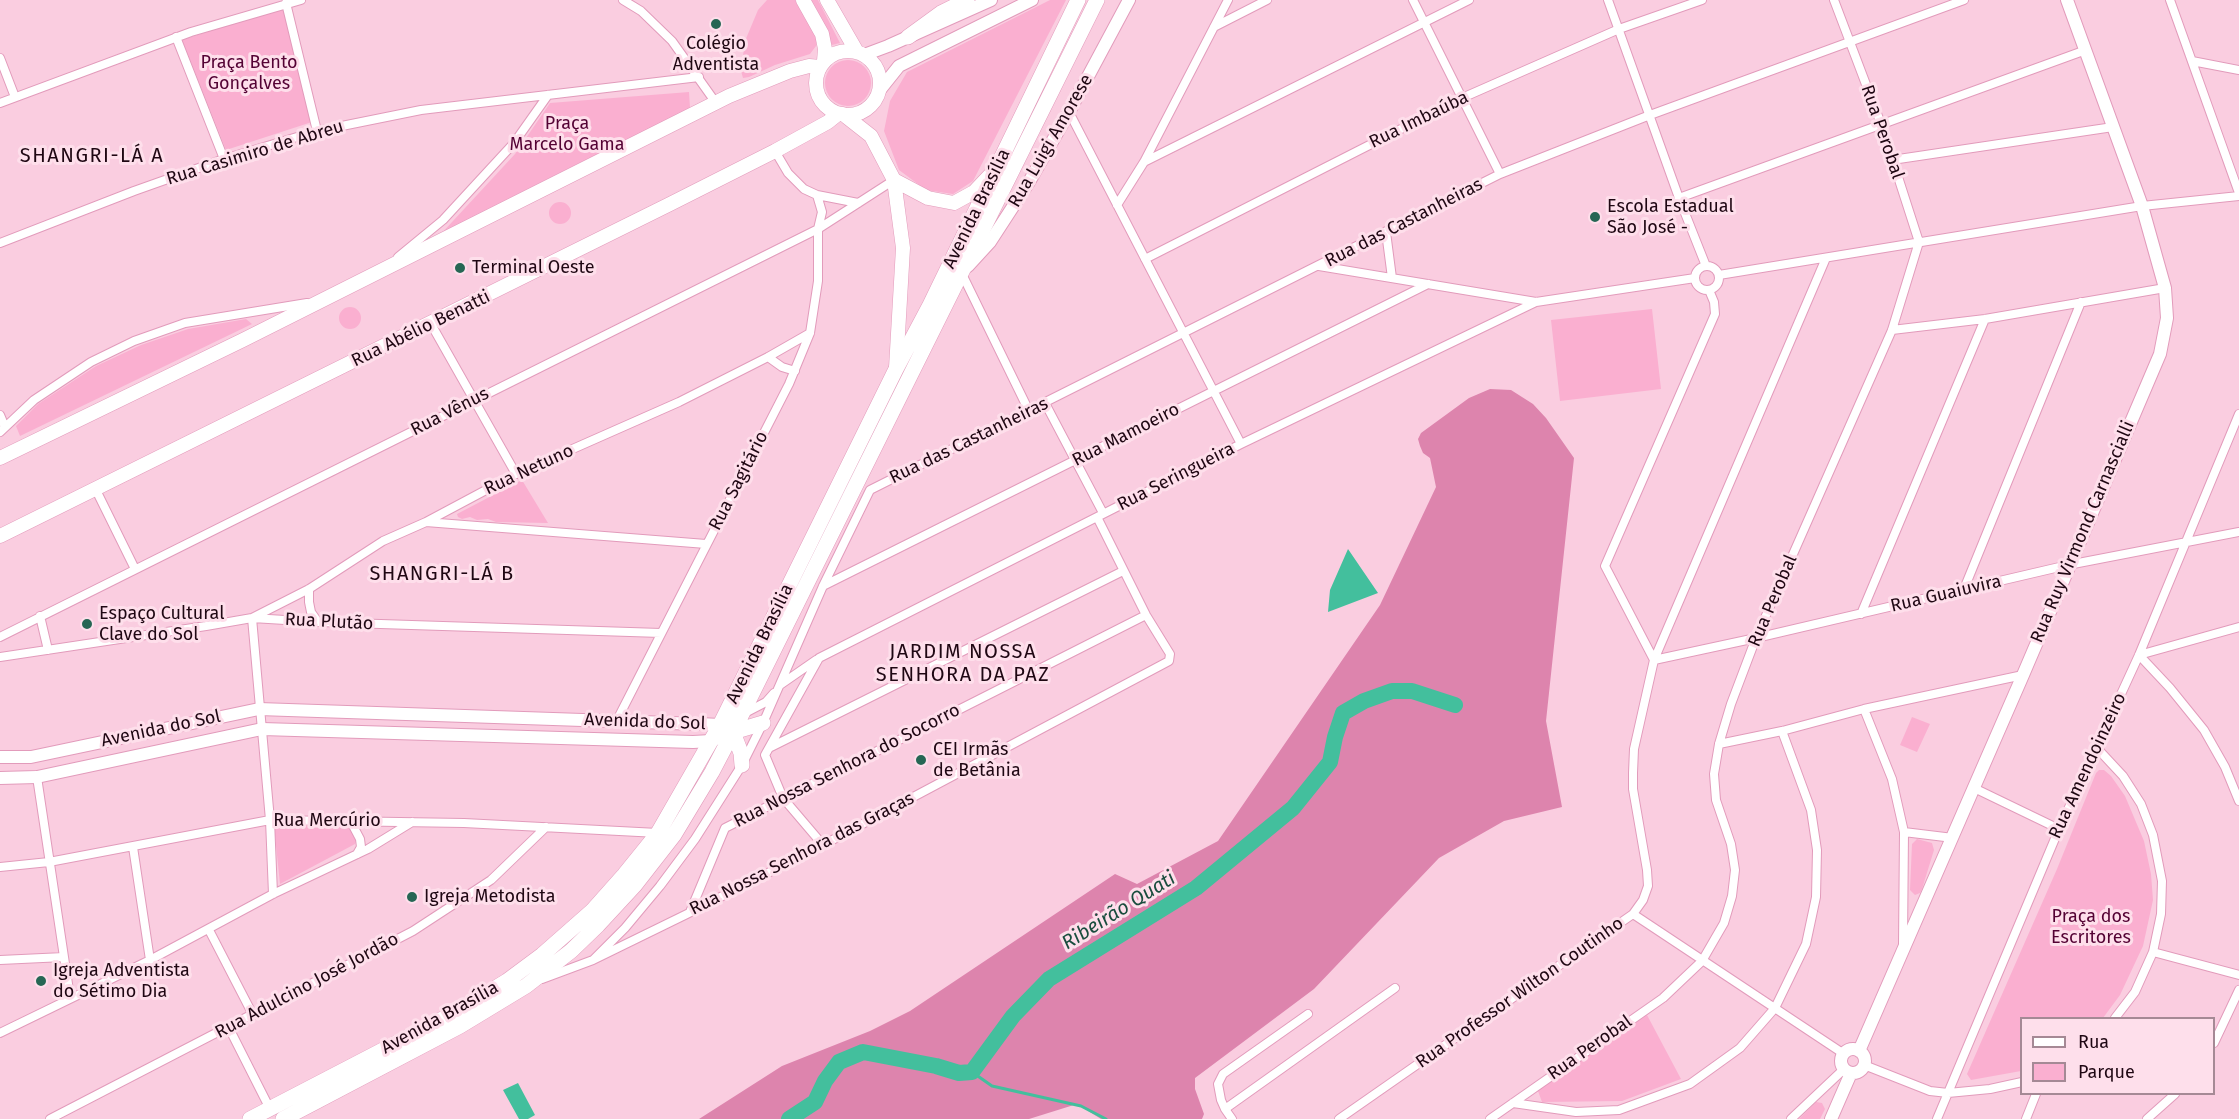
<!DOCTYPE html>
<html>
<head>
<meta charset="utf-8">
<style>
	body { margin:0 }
	#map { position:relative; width:2239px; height:1119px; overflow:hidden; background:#facde0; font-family:"Fira Sans",sans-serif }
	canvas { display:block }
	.legend { position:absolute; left:2020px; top:1017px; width:195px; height:78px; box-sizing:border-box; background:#fedfeb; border:2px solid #a58995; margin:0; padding:8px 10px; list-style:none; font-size:18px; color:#1f0713 }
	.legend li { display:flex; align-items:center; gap:12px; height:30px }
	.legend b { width:30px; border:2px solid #a58995 }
</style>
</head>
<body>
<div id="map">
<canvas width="2239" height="1119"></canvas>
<ul class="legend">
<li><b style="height:8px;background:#fff"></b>Rua</li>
<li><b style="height:16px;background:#faafd0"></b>Parque</li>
</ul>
</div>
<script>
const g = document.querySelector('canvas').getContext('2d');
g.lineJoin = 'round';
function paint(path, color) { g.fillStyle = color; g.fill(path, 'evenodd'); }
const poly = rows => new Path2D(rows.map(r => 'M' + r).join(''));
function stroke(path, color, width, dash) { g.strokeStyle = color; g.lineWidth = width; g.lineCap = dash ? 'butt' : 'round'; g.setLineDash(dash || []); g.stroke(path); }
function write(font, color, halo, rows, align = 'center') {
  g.font = font + ' "Fira Sans",sans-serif'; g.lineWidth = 6; g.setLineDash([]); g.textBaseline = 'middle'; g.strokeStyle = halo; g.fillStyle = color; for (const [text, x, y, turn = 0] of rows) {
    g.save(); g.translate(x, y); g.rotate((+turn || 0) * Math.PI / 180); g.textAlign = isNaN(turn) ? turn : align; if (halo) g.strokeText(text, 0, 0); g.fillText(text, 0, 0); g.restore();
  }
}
paint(poly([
	[767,0,795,0,816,37,816,46,810,54,775,65,749,77,743,78,741,71,745,41,758,10],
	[809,0,818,0,840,43,832,45,828,35],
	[1050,0,1066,0,973,181,953,194,926,190,899,170,884,131,890,101,907,72],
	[283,7,312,122,226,150,182,40],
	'825 83a23 23 0 1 1 46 0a23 23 0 1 1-46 0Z',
	[689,92,690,108,440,235,515,154,550,103],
	'549 213a11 11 0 1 1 22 0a11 11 0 1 1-22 0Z',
	'339 318a11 11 0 1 1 22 0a11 11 0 1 1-22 0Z',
	[1652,309,1661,389,1560,401,1551,320],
	[246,319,252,324,20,436,16,426,38,404,96,366,141,345,188,329],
	[522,480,548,523,496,522,488,519,477,520,470,517,462,519,458,517,457,514],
	[1912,717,1930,724,1917,752,1900,745],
	[2099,770,2104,770,2111,776,2125,796,2144,841,2151,874,2153,900,2143,946,2120,995,2103,1018,2022,1018,2021,1071,1971,1080,1967,1074,2057,869,2096,773],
	[345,825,350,827,356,839,355,844,280,884,274,826],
	[1917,839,1932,843,1934,850,1922,889,1920,893,1915,895,1910,890,1912,844],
	[1647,1015,1681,1079,1622,1101,1542,1102,1538,1091],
	[1816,1102,1822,1103,1825,1109,1820,1119,1799,1119]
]), '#faafd0');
paint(poly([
	[1490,389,1511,390,1533,404,1546,418,1574,458,1546,721,1562,807,1504,821,1439,858,1314,989,1195,1078,1195,1089,1204,1114,1202,1119,1101,1119,1077,1104,1029,1119,699,1119,782,1066,870,1031,910,1011,1115,874,1137,884,1218,841,1380,605,1436,487,1430,458,1423,453,1420,446,1418,439,1421,433,1469,398]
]), '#dd84ad');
paint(poly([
	[1348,549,1378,593,1328,612,1330,590],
	[518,1083,535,1115,528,1119,519,1119,503,1090]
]), '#43bf9d');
stroke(poly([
	[972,1072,992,1086,1081,1106,1106,1119]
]), '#43bf9d', 3);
stroke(poly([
	[789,1119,815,1102,825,1081,839,1062,863,1052,936,1066,959,1073,972,1072,1013,1016,1049,979,1196,888,1293,808,1330,762,1335,737,1343,713,1364,701,1392,691,1412,691,1455,705]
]), '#43bf9d', 16);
const street = poly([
	[623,0,641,11,672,41,716,103],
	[1413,0,1500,174],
	[1608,0,1679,198,1706,266],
	[2170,0,2239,193],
	[286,3,317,131],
	[1214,27,1267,0],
	[176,37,224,159],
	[0,58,15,97],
	[2192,61,2239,70],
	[0,103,191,32,301,0],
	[1069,112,1241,444],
	[775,151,788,173,804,189,817,195,858,203],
	[1892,160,2113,127],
	[1144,162,1469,0],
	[1679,198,2086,50],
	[1117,205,1144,162,1228,0],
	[1386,232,1392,278],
	[0,243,134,191,224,159,317,131,421,110,699,77],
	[398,257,443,220,514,143,548,95],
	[1145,259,1462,98,1619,29,1702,0],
	[1319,266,1536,302,1695,278],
	'1695 278a12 12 0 1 1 24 0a12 12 0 1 1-24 0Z',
	[962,274,1029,411],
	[1719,275,2142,206,2239,196],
	[431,324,516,474],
	[1892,330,1985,319,2165,288],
	[768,357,782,367,795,371],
	[1045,403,1103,513],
	[0,415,5,427],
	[0,432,34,400,91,362,134,341,185,323,307,303],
	[96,490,135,569],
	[426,522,706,544],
	[823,586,1428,284],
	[309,589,309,602,311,612,318,622],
	[1964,589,2081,302],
	[1861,614,1985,319],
	[40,616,48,650],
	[2239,627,2139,655,2170,688,2204,730,2225,767,2239,801],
	[0,637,818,229,894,180],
	[0,657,206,626,252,618,318,622,661,633],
	[1654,660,1756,638,2068,565,2239,532],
	[1654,660,1605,566,1715,314,1714,302,1709,290],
	[780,685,816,660],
	[1864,709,1892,779,1904,832,1903,944],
	[743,714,766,702,774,693],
	[617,720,789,384,810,333,818,281,818,229,822,212,817,195],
	[1719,744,1782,731,1864,709,2023,675],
	[771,747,1123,571],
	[2096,747,2123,776,2141,804,2153,835,2162,881,2161,914,2153,952,2135,992,2115,1018],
	[37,777,70,997],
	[1974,788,2059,829],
	[350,820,360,839,361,847,357,854],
	[1904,832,1953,838],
	[823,845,783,798,765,755,819,658,1241,444,1536,302],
	[133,847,150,960],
	[0,867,49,862,270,820,464,823,658,833],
	[273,894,270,820,252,618,309,589,383,541,426,522,516,474,679,402,768,357,810,333],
	[690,912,725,828,1146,615],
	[1633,914,1844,1054],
	[209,930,253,1015],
	[2153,952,2239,975],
	[0,960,64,957],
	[593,960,625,928,660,886,695,839,742,765,763,723,823,586,870,490,1500,174,1650,115,1964,0],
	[542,979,593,960,687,914,823,845,1169,661,1170,654,1146,615,1097,517],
	[229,1028,270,1109],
	[0,1033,150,960,273,894,368,849,412,822],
	[2214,1043,2239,990],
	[1864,1065,1930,1091,1948,1093,1990,1089,2022,1082],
	[1513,1103,1576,1112,1619,1110,1690,1084,1740,1048,1775,1008,1806,944,1816,897,1817,850,1811,810,1782,731],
	[1225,1109,1395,988],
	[50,1119,413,931,491,880,546,827],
	[1232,1119,1225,1109,1221,1100,1218,1084,1223,1074,1308,1014],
	[1339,1119,1633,914,1643,900,1648,886,1647,870,1633,789,1633,773,1634,749,1654,660,1826,258],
	[1490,1119,1663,998,1702,961,1724,923,1732,896,1735,870,1731,844,1716,800,1714,774,1719,744,1731,704,1756,638,1892,330,1919,242,1881,124,1834,0],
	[1791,1119,1844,1069],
	[1937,1119,2059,829,2139,655,2239,414],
	[2026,1119,2036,1094],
	[2147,1119,2175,1094]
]);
const secondary = poly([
	[864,55,888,46,991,0],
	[879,91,899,66,1032,0],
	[968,266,990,242,1029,182,1069,112,1129,0],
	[0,757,31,757,259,709,700,724,720,725,727,729],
	[0,778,37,777,262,729,693,742,711,741,718,738],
	'1841 1061a12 12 0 1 1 24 0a12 12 0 1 1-24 0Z',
	[1859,1051,2023,675,2160,354,2167,318,2165,288,2142,206,2067,0],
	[1831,1119,1851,1073]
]);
const primary = poly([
	[803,0,822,34,825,49,824,61],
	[827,0,857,52],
	'816 83a32 32 0 1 1 64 0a32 32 0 1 1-64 0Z',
	[843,114,871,136,894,180,903,248,896,368],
	[894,180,928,198,954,203,974,192,990,175],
	[0,458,243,340,729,96,790,71,809,66,820,67],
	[0,536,670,204,775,151,828,122,838,114]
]);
const highway = poly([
	[908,37,941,13,967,0],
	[733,732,741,753,742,765],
	[733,732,763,723],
	[250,1119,458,1011,507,981,542,955,592,911,624,875,658,833,720,725,896,369,930,305,1078,0],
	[283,1119,460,1026,526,986,571,951,598,925,635,885,674,835,712,772,733,732,1097,0]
]);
stroke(street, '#e29bbb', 10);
stroke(secondary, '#e29bbb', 14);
stroke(primary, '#e29bbb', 15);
stroke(highway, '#e29bbb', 16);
stroke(street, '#fff', 8);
stroke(secondary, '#fff', 12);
stroke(primary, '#fff', 14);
stroke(highway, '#fff', 15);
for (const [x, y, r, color] of [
	[716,24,6,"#266654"],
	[1595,217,6,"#266654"],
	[460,268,6,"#266654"],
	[87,624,6,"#266654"],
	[921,760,6,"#266654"],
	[412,897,6,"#266654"],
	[41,981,6,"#266654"]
]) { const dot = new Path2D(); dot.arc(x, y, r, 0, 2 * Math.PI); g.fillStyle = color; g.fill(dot); stroke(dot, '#fedfeb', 2); }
write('18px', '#1f0713', '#fedfeb', [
	["Colégio",716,44,"center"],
	["Adventista",716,65,"center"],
	["Escola Estadual",1607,207],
	["São José -",1607,228],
	["Terminal Oeste",472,268],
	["Espaço Cultural",99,614],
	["Clave do Sol",99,635],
	["CEI Irmãs",933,750],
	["de Betânia",933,771],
	["Igreja Metodista",424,897],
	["Igreja Adventista",53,971],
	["do Sétimo Dia",53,992]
], 'left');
write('18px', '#540234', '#fedfeb', [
	["Praça Bento",249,63],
	["Gonçalves",249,84],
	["Praça",567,124],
	["Marcelo Gama",567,145],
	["Praça dos",2091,917],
	["Escritores",2091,938]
]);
write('18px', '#1f0713', '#fedfeb', [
	["Rua Imbaúba",1419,120,-26],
	["Rua Perobal",1882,132,71],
	["Rua Luigi Amorese",1051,141,-60],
	["Rua Casimiro de Abreu",255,153,-17],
	["Avenida Brasília",977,209,-64],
	["Rua das Castanheiras",1404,223,-27],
	["Rua Abélio Benatti",421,329,-26],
	["Rua Vênus",450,412,-27],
	["Rua Mamoeiro",1126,435,-27],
	["Rua das Castanheiras",969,441,-26],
	["Rua Netuno",529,470,-25],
	["Rua Seringueira",1176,477,-27],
	["Rua Sagitário",739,481,-63],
	["Rua Ruy Virmond Carnascialli",2083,532,-67],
	["Rua Guaiuvira",1946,594,-13],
	["Rua Perobal",1773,601,-67],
	["Rua Plutão",329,622,3],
	["Avenida Brasília",760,644,-64],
	["Avenida do Sol",645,722,2],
	["Avenida do Sol",161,729,-12],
	["Rua Nossa Senhora do Socorro",847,766,-27],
	["Rua Amendoinzeiro",2088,766,-65],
	["Rua Mercúrio",327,821],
	["Rua Nossa Senhora das Graças",802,854,-27],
	["Rua Adulcino José Jordão",307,986,-28],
	["Rua Professor Wilton Coutinho",1520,993,-35],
	["Avenida Brasília",440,1018,-29],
	["Rua Perobal",1590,1048,-35]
]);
g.letterSpacing = '1.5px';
write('20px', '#1f0713', '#fedfeb', [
	["SHANGRI-LÁ A",92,156],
	["SHANGRI-LÁ B",442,574],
	["JARDIM NOSSA",963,652],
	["SENHORA DA PAZ",963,675]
]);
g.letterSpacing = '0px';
write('italic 20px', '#1a4d3e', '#fedfeb', [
	["Ribeirão Quati",1119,911,-32]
]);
</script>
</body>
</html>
